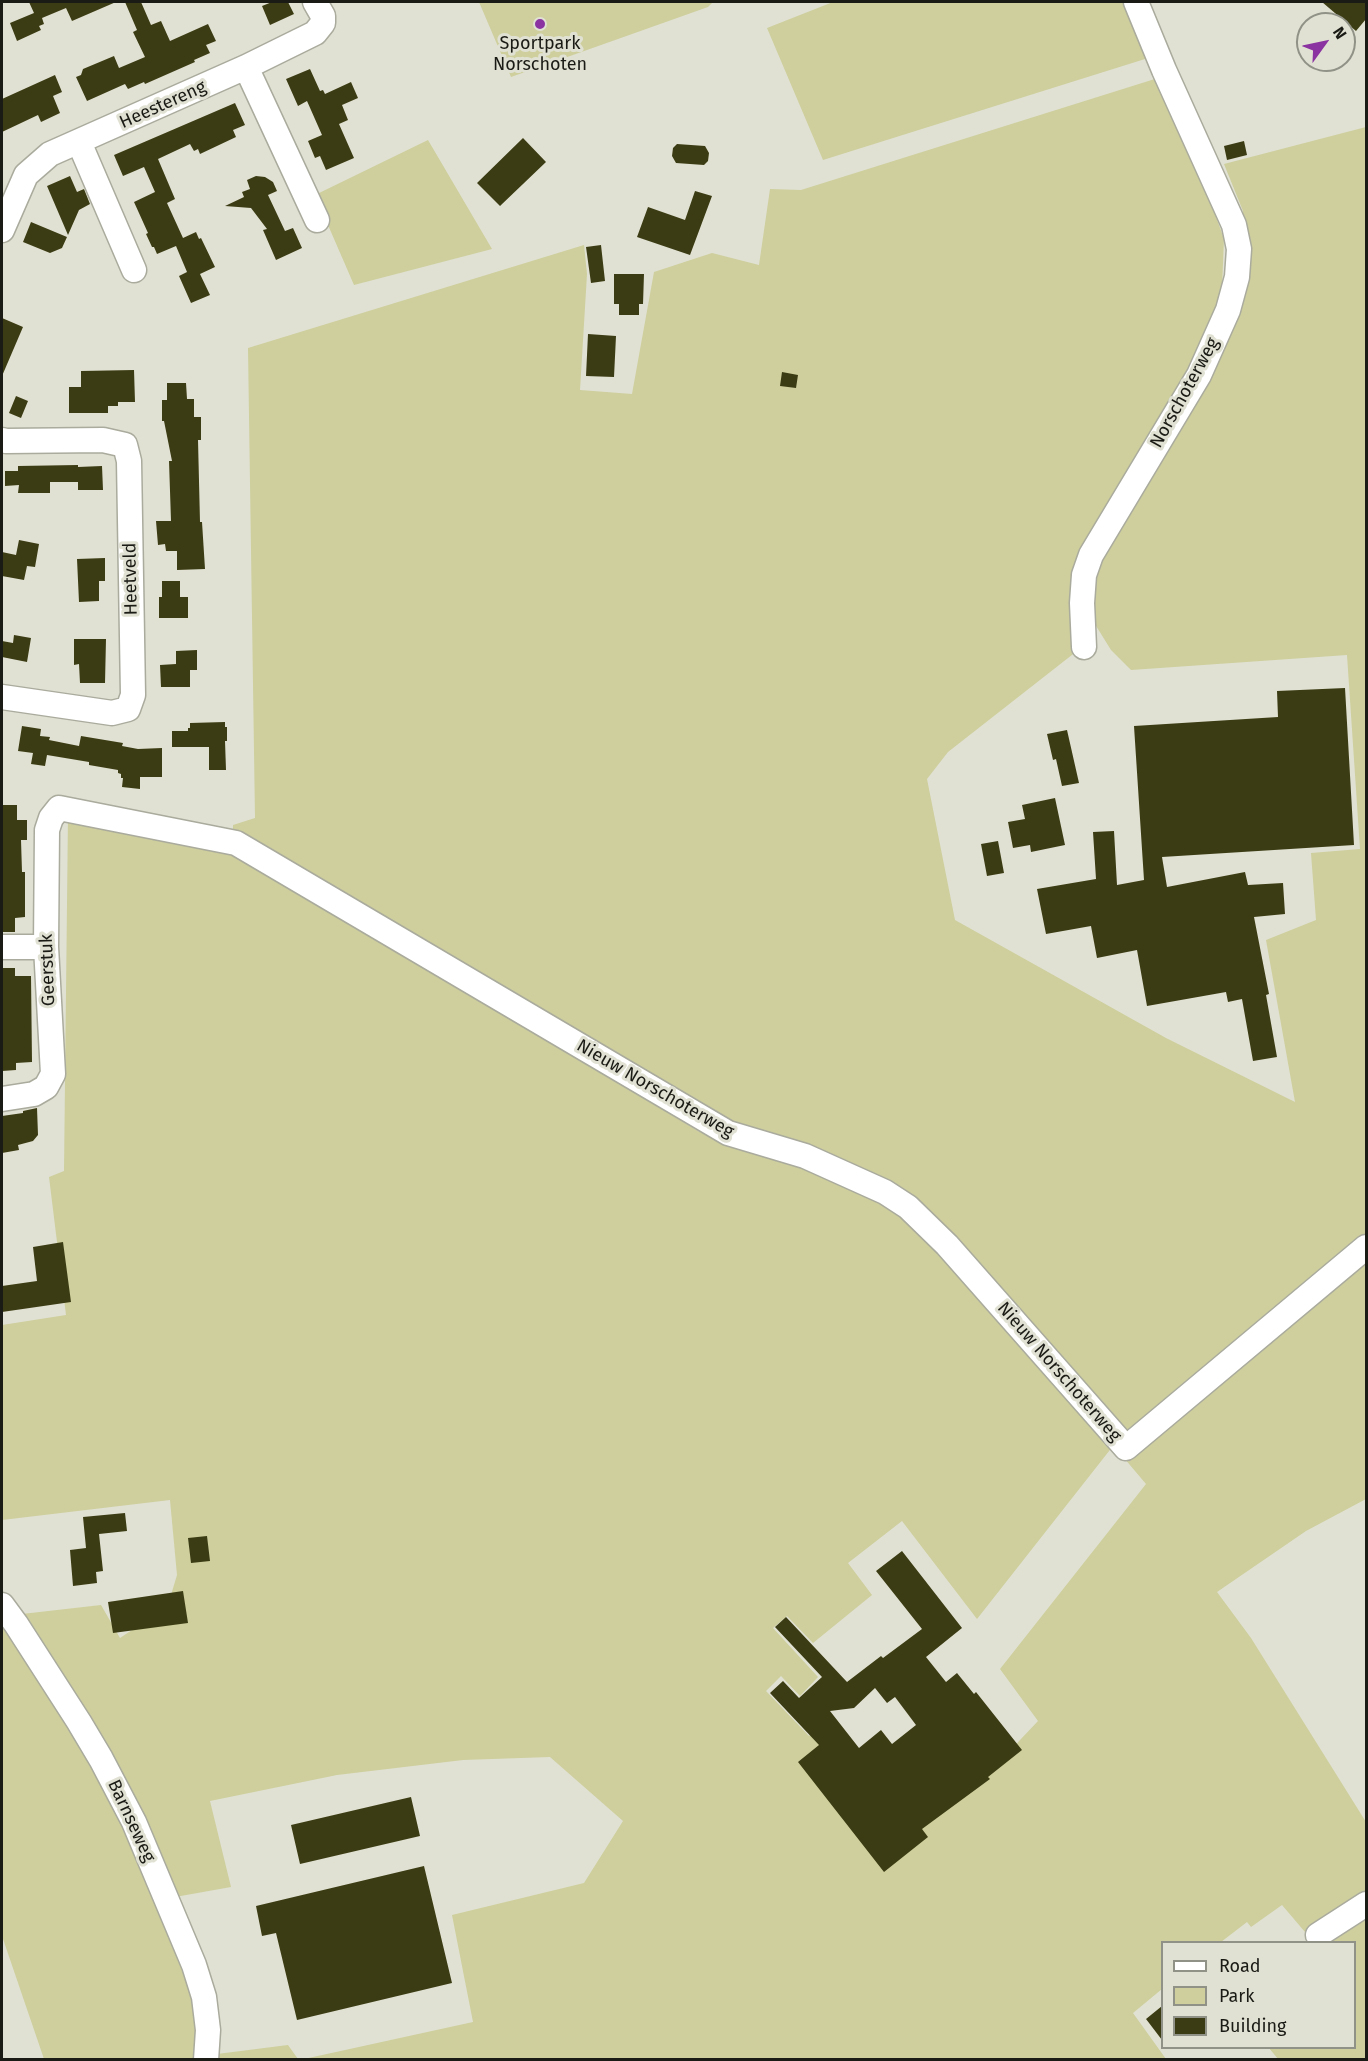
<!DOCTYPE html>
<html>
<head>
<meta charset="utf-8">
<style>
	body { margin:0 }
	#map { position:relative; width:1368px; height:2061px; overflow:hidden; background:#e0e1d2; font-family:"Fira Sans",sans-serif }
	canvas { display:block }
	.frame { position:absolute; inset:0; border:3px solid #1b1b16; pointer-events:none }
	.legend { position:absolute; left:1161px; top:1941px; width:195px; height:108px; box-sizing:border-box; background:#e0e1d2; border:2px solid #919287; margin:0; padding:8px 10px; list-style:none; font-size:18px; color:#1b1b16 }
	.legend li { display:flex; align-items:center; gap:12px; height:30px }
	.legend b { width:30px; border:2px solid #919287 }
	.north { position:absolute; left:1296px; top:12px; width:60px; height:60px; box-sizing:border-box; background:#e0e1d2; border:2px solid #919287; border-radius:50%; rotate:57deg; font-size:16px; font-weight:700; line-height:24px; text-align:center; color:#1b1b16 }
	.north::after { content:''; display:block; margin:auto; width:21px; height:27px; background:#8b34a1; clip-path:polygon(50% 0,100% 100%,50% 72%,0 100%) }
</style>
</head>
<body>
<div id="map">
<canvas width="1368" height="2061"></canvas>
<div class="frame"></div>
<ul class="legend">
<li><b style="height:8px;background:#fff"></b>Road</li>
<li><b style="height:16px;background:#cecf9d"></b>Park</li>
<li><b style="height:16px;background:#3c3c14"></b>Building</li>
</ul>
<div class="north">N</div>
</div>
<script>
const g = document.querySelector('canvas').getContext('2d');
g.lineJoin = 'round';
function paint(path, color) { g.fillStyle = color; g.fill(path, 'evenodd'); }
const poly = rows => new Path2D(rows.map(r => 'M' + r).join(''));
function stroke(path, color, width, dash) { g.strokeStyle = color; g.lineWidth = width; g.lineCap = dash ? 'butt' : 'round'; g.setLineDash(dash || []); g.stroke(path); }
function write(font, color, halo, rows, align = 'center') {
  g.font = font + ' "Fira Sans",sans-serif'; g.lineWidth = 6; g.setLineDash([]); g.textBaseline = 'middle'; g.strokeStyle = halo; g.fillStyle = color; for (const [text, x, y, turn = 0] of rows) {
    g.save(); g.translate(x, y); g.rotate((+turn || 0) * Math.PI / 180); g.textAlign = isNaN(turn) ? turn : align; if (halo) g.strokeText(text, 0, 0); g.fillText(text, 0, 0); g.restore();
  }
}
paint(poly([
	[479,2,713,2,708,7,511,77],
	[833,2,1125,2,1146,52,1145,59,823,160,767,28],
	[1158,78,1192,150,1224,239,1222,287,1212,326,1200,355,1083,550,1077,651,948,752,927,779,955,920,1166,1038,1295,1102,1266,940,1316,920,1311,853,1360,849,1347,655,1131,670,1111,650,1093,621,1092,576,1238,291,1243,211,1224,164,1366,127,1366,1233,1126,1436,926,1206,893,1184,726,1128,260,842,256,848,233,836,233,825,255,818,248,348,584,245,587,274,580,390,632,394,654,272,712,253,759,265,770,189,801,190],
	[428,140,492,249,354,285,315,195],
	[68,816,228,845,698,1131,727,1145,859,1185,910,1216,1113,1446,977,1619,902,1521,848,1563,872,1595,813,1643,787,1616,773,1628,818,1677,800,1696,781,1676,766,1691,809,1736,824,1722,903,1819,1003,1758,1038,1721,1000,1669,1146,1484,1124,1458,1366,1256,1366,1499,1306,1531,1217,1592,1251,1638,1366,1822,1366,1894,1305,1932,1282,1905,1251,1927,1247,1922,1221,1942,1162,1942,1162,1989,1133,2013,1166,2059,304,2059,473,2022,452,1915,584,1883,623,1821,550,1757,463,1760,337,1775,210,1801,231,1887,175,1897,140,1815,84,1707,22,1614,101,1605,120,1638,162,1610,171,1595,177,1575,170,1500,2,1520,2,1325,66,1315,49,1177,64,1171],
	[2,1622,121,1809,180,1958,197,2014,196,2059,44,2059,2,1936],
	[1366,1909,1366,2059,1278,2059,1269,2048,1354,2048,1354,1942,1321,1942],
	[288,2045,298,2059,216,2060,217,2054]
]), '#cecf9d');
paint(poly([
	[29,2,116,2,72,21,66,8,42,18,44,24,39,26,41,30,17,41,10,23,34,13],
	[125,2,141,2,151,25,161,21,170,41,208,24,216,41,206,45,210,53,194,60,195,62,145,84,144,82,128,89,125,84,87,101,76,77,81,75,83,69,114,56,119,68,145,57,133,32,137,30],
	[272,2,288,2,294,14,270,25,262,6],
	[1322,2,1366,2,1366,19,1356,31],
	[310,69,320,91,323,90,325,94,351,82,358,98,342,105,348,120,339,124,354,158,326,170,320,156,315,158,308,141,322,135,307,101,298,106,286,79],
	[55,75,62,92,53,96,60,113,41,122,38,115,2,132,2,99],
	[235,103,245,125,233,130,236,137,200,154,198,149,194,151,190,144,158,159,175,199,167,203,183,238,196,232,199,239,201,238,215,267,200,274,210,295,191,303,179,276,187,272,176,246,157,254,154,247,152,247,146,234,148,233,134,202,155,192,144,167,123,176,114,155],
	[523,138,546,162,500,206,477,183],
	[1244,141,1247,155,1227,160,1224,146],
	[677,144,705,146,709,153,708,161,704,165,676,163,672,156,673,148],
	[70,176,77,192,84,189,90,204,79,210,68,235,47,186],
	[256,176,265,177,273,182,277,191,268,195,285,231,293,228,302,248,276,260,263,230,267,229,251,208,225,206,244,197,242,192,250,189,247,180],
	[695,191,712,196,690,255,637,237,648,207,685,220],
	[31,222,67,237,62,248,50,253,23,242],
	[601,245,605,281,591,283,586,247],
	[614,274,644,274,643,304,639,304,639,315,619,315,619,304,614,304],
	[2,318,23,327,2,376],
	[588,334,616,336,614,377,586,376],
	[134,370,135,402,118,402,118,406,108,406,108,413,69,413,69,387,81,387,81,371],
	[782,372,798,375,796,388,780,386],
	[167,383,186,383,187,399,194,399,194,417,201,417,201,440,198,440,200,522,202,522,205,569,177,570,177,551,166,551,165,544,158,545,156,521,171,521,169,461,172,461,164,421,162,421,162,400,167,400],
	[16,396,28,401,21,418,9,413],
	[78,465,78,467,102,466,103,490,78,490,78,482,50,482,50,493,18,493,19,485,5,486,5,471,18,471,18,466],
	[19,540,39,544,35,567,27,566,24,580,2,576,2,552,16,555],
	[105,558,105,581,99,581,99,601,79,602,77,559],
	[162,581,180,581,180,597,188,597,188,618,159,618,159,597,162,597],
	[14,635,31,638,27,662,2,657,2,641,13,643],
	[74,639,106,639,105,683,80,683,79,664,74,665],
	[197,650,197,670,190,670,190,687,161,687,160,665,176,664,176,651],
	[1345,688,1354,845,1162,857,1167,887,1245,872,1248,885,1283,883,1285,914,1254,917,1269,994,1266,995,1277,1057,1253,1061,1242,999,1228,1002,1226,992,1147,1006,1137,950,1097,958,1091,926,1046,934,1037,889,1096,879,1093,832,1114,831,1117,885,1144,880,1134,726,1278,717,1277,691],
	[225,722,225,727,227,727,227,741,225,741,226,770,209,770,209,747,172,747,172,731,188,731,188,728,190,728,190,723],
	[22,726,41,729,40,736,50,737,49,740,79,746,81,736,123,743,122,746,138,749,162,748,162,777,140,777,140,789,122,787,123,778,121,778,121,774,118,773,118,770,89,765,89,762,47,755,45,766,31,764,33,753,18,751],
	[1067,730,1079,783,1062,786,1056,759,1053,760,1047,734],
	[1055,798,1065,845,1031,852,1030,845,1013,848,1008,822,1025,819,1022,805],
	[2,805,17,805,17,820,27,820,27,840,21,840,22,872,25,872,25,917,15,918,15,932,2,932],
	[998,841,1004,873,987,876,981,844],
	[2,968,15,968,15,976,31,976,32,1062,16,1063,16,1070,2,1071],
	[37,1108,38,1135,33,1141,18,1145,19,1150,2,1153,2,1116,23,1113,23,1111],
	[63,1242,71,1302,2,1312,2,1286,37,1281,33,1247],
	[125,1513,127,1531,99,1534,103,1571,96,1572,97,1583,73,1586,70,1550,86,1548,83,1517],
	[207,1536,210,1561,191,1563,188,1538],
	[902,1551,962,1628,926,1657,946,1682,957,1673,974,1694,976,1692,1022,1750,988,1777,990,1779,922,1829,928,1837,884,1872,798,1762,819,1745,770,1693,783,1681,799,1698,822,1677,775,1627,786,1617,847,1682,881,1656,883,1658,922,1629,876,1571],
	[875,1688,887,1703,895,1697,916,1725,892,1744,881,1730,859,1748,830,1711,854,1708],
	[183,1591,188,1623,113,1633,108,1602],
	[411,1797,420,1836,300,1864,291,1825],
	[424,1866,452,1983,297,2020,276,1933,262,1936,256,1906],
	[1162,2006,1162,2040,1146,2019]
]), '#3c3c14');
const minor = poly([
	[246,67,317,220],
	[79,142,134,270],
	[2,230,26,175,50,154,246,67,315,33,323,23,323,16,315,2],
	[2,440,6,441,103,440,125,445,129,461,133,695,128,709,112,713,2,697],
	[1084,647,1082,603,1084,575,1091,555,1199,375,1228,310,1237,277,1239,249,1234,225,1164,70,1136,2],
	[2,947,46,947],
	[2,1099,34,1094,46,1087,53,1074,46,947,47,830,51,818,59,808,236,843,728,1133,805,1156,885,1192,908,1207,947,1245,1126,1448,1366,1247],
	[2,1605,16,1624,79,1722,101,1759,134,1822,194,1965,204,1997,208,2030,206,2060],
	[1318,1935,1366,1904]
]);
stroke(minor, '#aaab9d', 27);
stroke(minor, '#fff', 24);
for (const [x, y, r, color] of [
	[540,24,6,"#8b34a1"]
]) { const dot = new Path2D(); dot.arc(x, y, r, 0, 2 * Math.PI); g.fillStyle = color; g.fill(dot); stroke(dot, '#e0e1d2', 2); }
write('18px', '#1b1b16', '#e0e1d2', [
	["Sportpark",540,44],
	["Norschoten",540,65]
]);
write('18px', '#1b1b16', '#e0e1d2', [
	["Heestereng",163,105,-24],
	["Norschoterweg",1185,393,-61],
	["Heetveld",131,579,-91],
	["Geerstuk",48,970,-92],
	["Nieuw Norschoterweg",655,1089,30],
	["Nieuw Norschoterweg",1059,1372,49],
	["Barnseweg",131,1821,65]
]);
</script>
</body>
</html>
